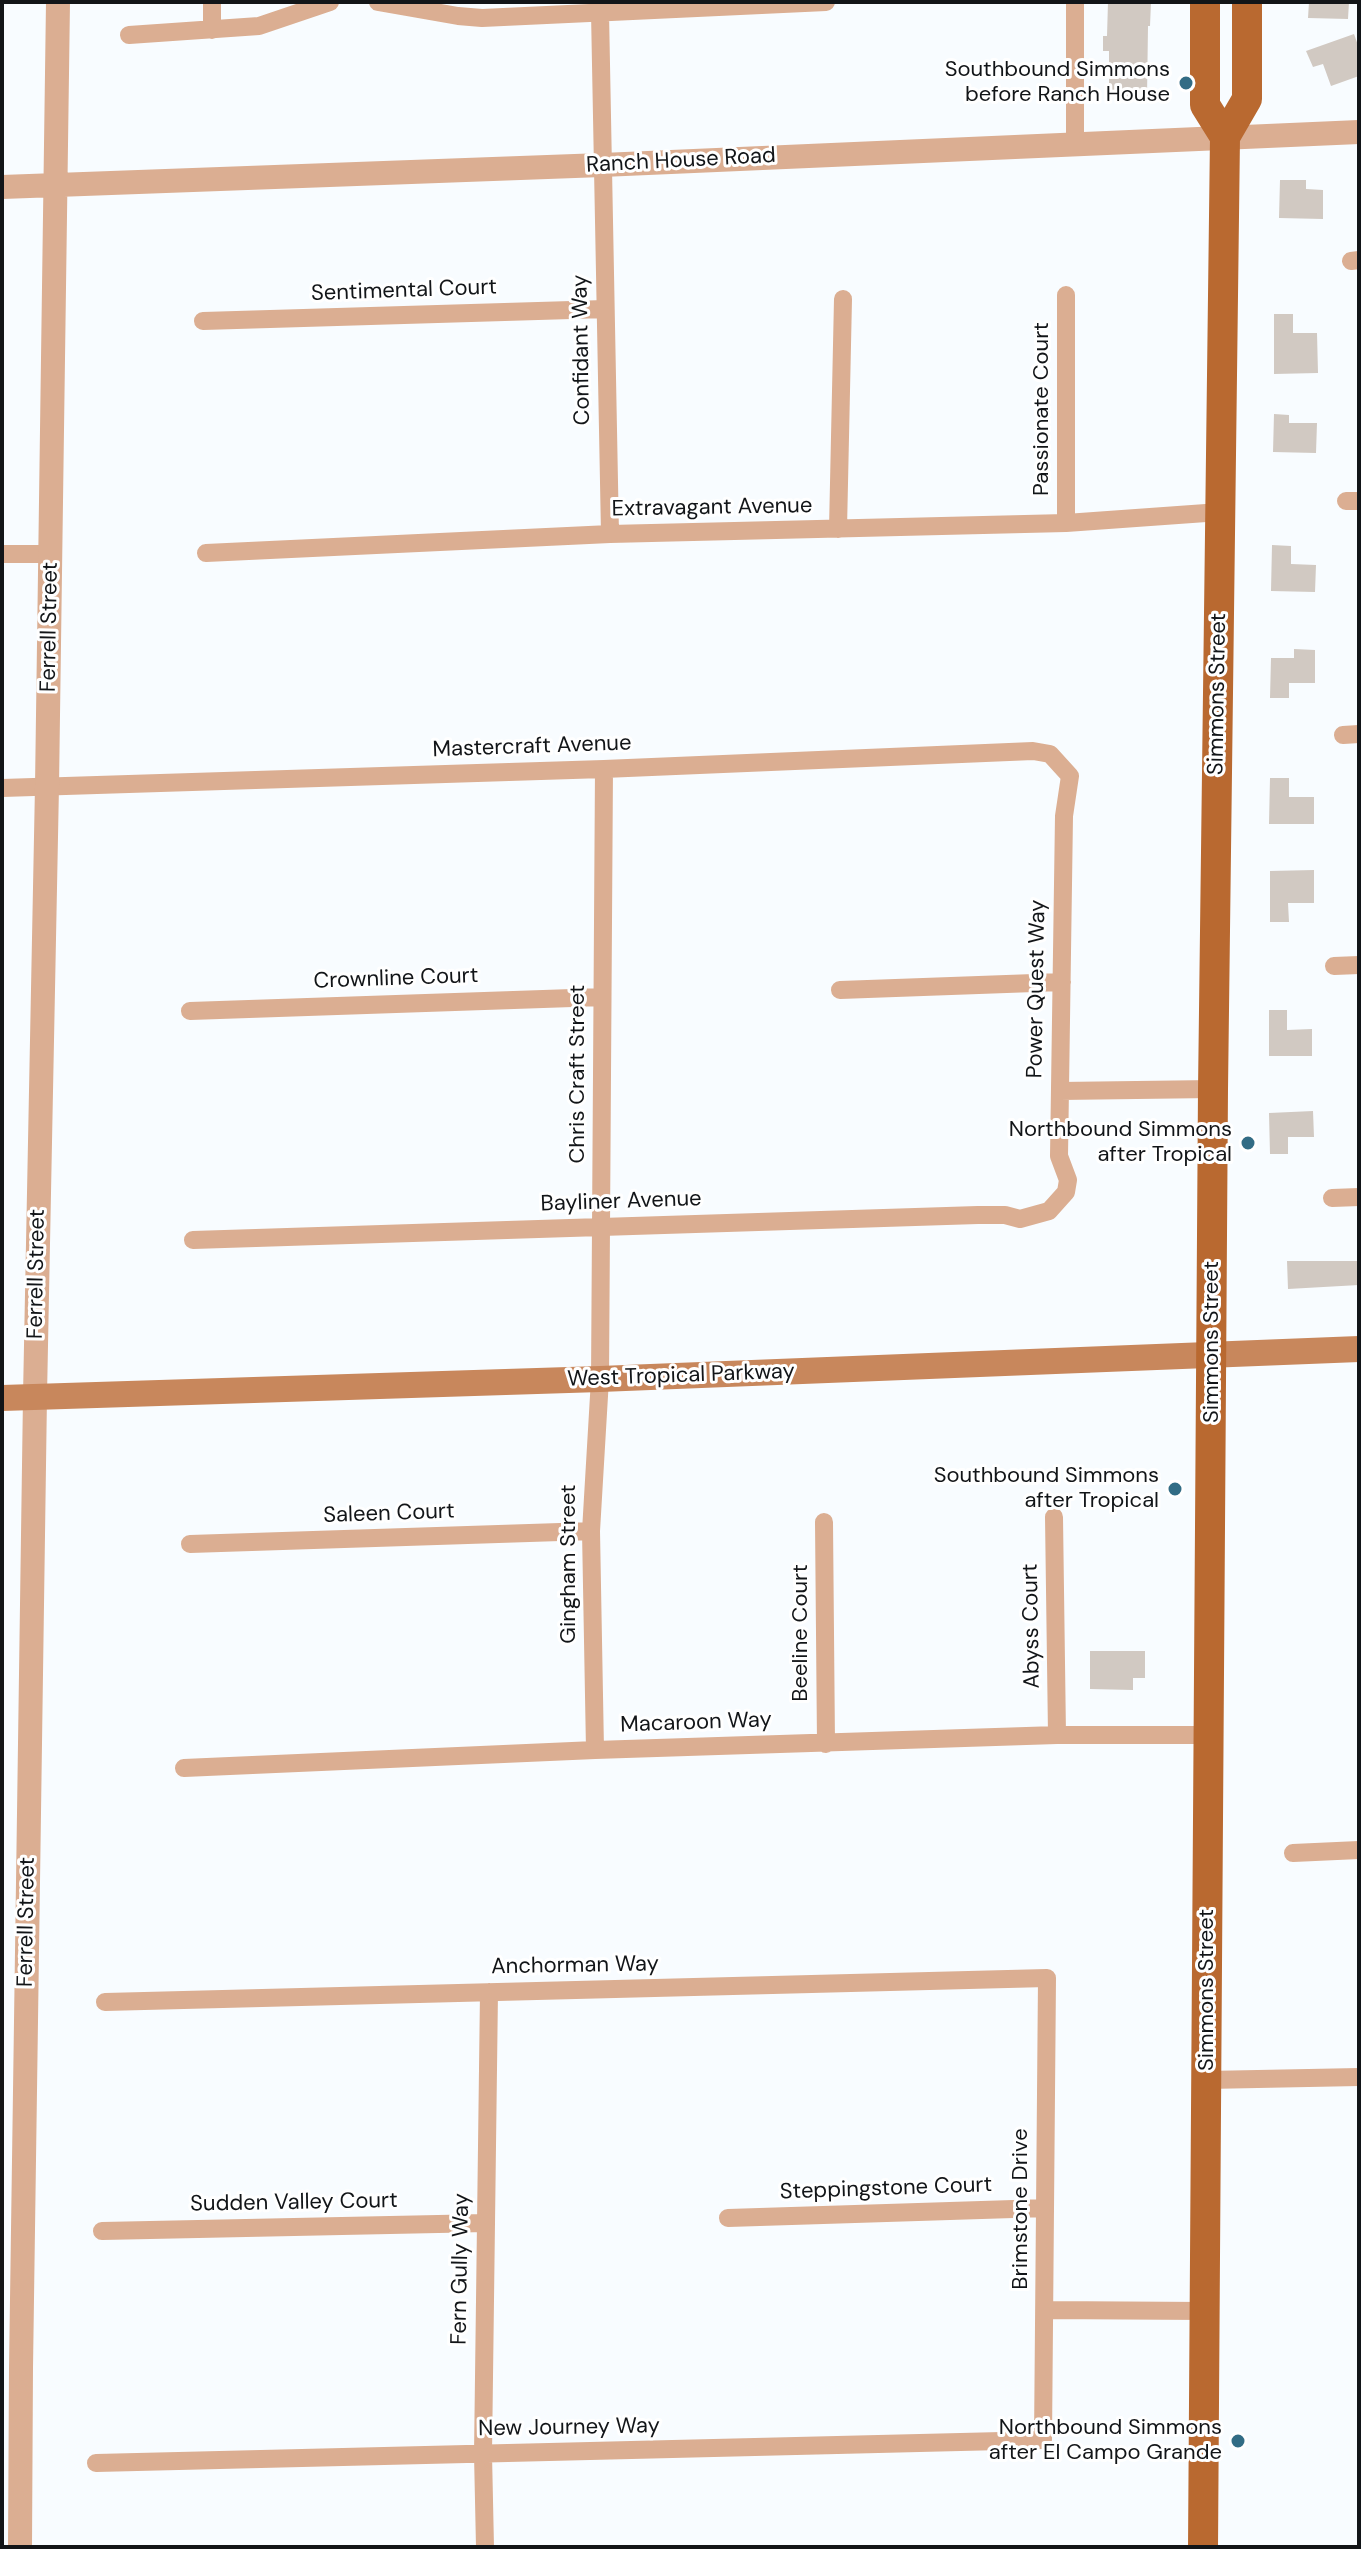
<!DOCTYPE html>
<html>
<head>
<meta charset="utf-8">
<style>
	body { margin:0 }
	#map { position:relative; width:1361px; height:2549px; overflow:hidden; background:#f8fcff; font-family:"DM Sans",sans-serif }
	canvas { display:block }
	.frame { position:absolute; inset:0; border:4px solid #121518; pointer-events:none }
</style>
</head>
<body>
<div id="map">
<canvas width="1361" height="2549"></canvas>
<div class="frame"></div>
</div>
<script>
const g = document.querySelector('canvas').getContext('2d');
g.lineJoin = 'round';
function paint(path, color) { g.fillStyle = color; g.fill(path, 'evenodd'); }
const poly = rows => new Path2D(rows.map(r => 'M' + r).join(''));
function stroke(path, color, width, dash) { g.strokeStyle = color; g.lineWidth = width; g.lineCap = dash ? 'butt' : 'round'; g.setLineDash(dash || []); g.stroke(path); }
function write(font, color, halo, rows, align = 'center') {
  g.font = font + ' "DM Sans",sans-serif'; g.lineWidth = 6; g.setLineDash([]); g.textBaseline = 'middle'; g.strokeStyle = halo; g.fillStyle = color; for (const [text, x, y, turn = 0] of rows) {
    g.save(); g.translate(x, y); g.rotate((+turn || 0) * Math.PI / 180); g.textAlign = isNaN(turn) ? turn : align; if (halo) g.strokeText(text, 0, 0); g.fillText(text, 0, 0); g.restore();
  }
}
paint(poly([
	[1108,2,1151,2,1150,26,1148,26,1147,97,1109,96,1109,51,1103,51,1103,36,1107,36],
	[1309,2,1349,2,1348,19,1308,18],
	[1354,34,1359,48,1359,76,1331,86,1323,64,1313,67,1306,51],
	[1280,180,1306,180,1306,189,1323,190,1323,219,1279,218],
	[1274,314,1293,314,1293,333,1317,333,1318,373,1274,374],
	[1274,414,1289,415,1289,423,1317,423,1316,453,1273,452],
	[1272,545,1291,546,1291,564,1316,565,1315,592,1271,591],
	[1294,649,1315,650,1315,683,1289,683,1289,698,1270,698,1271,658,1294,658],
	[1270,778,1289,778,1289,797,1314,797,1314,824,1269,824],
	[1314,870,1314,903,1288,903,1289,922,1270,922,1270,871],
	[1269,1010,1287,1010,1287,1030,1312,1029,1312,1056,1269,1056],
	[1313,1111,1314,1137,1288,1137,1288,1154,1270,1154,1269,1113],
	[1287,1261,1359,1261,1359,1285,1288,1289],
	[1090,1651,1145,1651,1145,1678,1133,1678,1133,1690,1090,1689]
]), '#d1c9c2');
stroke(poly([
	[378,2,458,16,482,18,826,2],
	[600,12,610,534],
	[212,30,212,2],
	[129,35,259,26,330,2],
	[1075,144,1075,2],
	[1351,261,1359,260],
	[1066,295,1066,523],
	[203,321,605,309],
	[1346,501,1359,501],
	[838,529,843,299],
	[206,553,610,534,1066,523,1220,512],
	[2,554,51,554],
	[1343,735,1359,734],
	[2,788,604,769,1033,751,1050,754,1070,776,1064,816,1059,1156,1068,1180,1066,1192,1049,1211,1020,1219,1005,1215,978,1215,193,1240],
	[1334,966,1359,965],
	[840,990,1062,982],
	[190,1011,602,997],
	[1060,1091,1213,1089],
	[1332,1198,1359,1197],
	[1054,1517,1057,1735],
	[824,1522,826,1744],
	[190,1544,591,1531],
	[595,1750,591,1531,600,1379,604,769],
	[184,1768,595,1750,1057,1735,1209,1735],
	[1293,1853,1359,1850],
	[1207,2080,1359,2077],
	[728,2218,1045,2208],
	[102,2231,486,2223],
	[1045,2310,1205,2311],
	[96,2463,1043,2440,1047,1978,105,2002],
	[485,2547,483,2454,489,1992]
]), '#dbae92', 18);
stroke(poly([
	[2,187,602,165,1359,132],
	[20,2547,21,2368,35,1396,47,786,58,2]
]), '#dbae92', 24);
stroke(poly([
	[2,1398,600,1379,1359,1349]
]), '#c8875c', 26);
stroke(poly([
	[1205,2,1205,105,1225,137],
	[1203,2547,1213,1089,1225,137,1247,99,1247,2]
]), '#b96930', 30);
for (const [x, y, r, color] of [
	[1186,83,8,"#326c85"],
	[1248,1143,8,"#326c85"],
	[1175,1489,8,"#326c85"],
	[1238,2441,8,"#326c85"]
]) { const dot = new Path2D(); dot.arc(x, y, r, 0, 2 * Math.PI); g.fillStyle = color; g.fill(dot); stroke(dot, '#fff', 3); }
write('22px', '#121518', '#fff', [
	["Southbound Simmons",1170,70],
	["before Ranch House",1170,95],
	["Northbound Simmons",1232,1130],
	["after Tropical",1232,1155],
	["Southbound Simmons",1159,1476],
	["after Tropical",1159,1501],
	["Northbound Simmons",1222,2428],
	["after El Campo Grande",1222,2453]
], 'right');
write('22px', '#121518', '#fff', [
	["Ranch House Road",681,161,-3],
	["Sentimental Court",404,291,-2],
	["Confidant Way",582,350,-91],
	["Passionate Court",1042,409,-90],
	["Extravagant Avenue",712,508,-1],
	["Ferrell Street",50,627,-89],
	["Simmons Street",1218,694,-89],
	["Mastercraft Avenue",532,747,-2],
	["Crownline Court",396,979,-2],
	["Power Quest Way",1037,989,-89],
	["Chris Craft Street",578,1074,-90],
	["Bayliner Avenue",621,1202,-2],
	["Ferrell Street",37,1274,-89],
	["Simmons Street",1212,1342,-90],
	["West Tropical Parkway",681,1376,-2],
	["Saleen Court",389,1514,-2],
	["Gingham Street",569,1564,-90],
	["Abyss Court",1032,1626,-91],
	["Beeline Court",801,1633,-90],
	["Macaroon Way",696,1723,-2],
	["Ferrell Street",27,1922,-89],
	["Anchorman Way",575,1966,-1],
	["Simmons Street",1207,1990,-90],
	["Steppingstone Court",886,2189,-2],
	["Sudden Valley Court",294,2203,-1],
	["Brimstone Drive",1021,2209,-90],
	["Fern Gully Way",461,2269,-89],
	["New Journey Way",569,2428,-1]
]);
</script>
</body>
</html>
